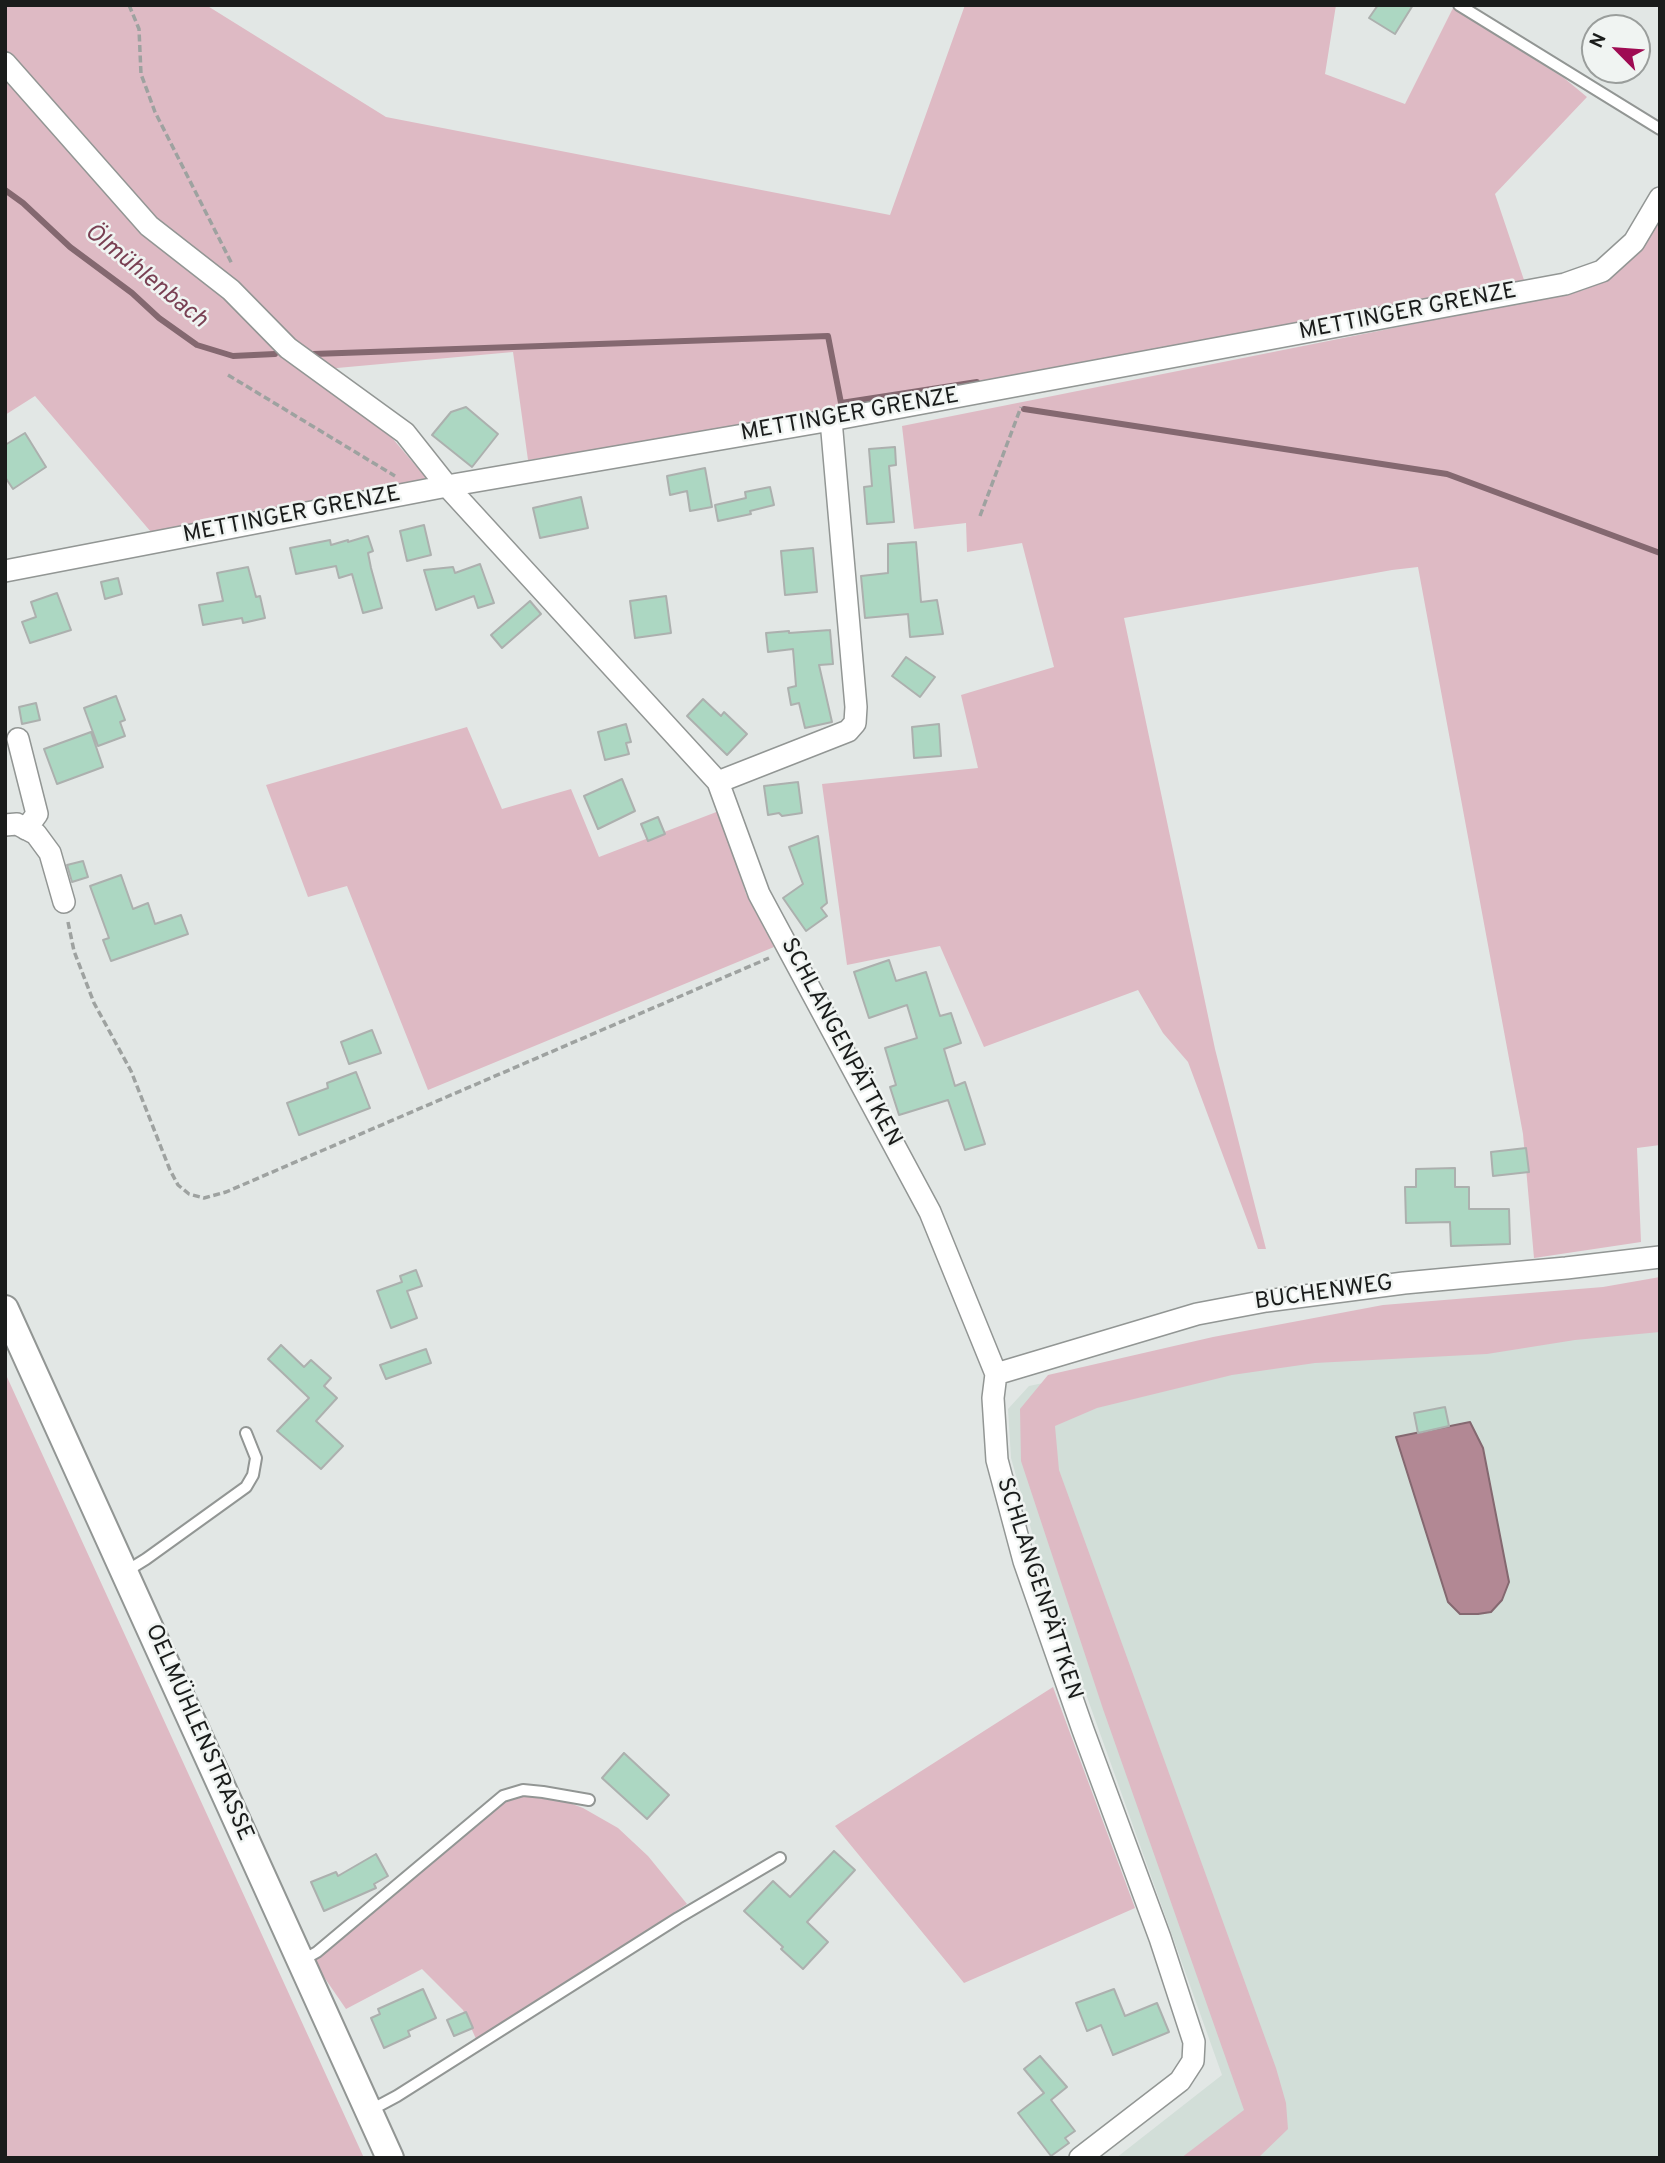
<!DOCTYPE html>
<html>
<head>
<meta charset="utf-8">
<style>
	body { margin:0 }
	#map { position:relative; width:1665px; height:2163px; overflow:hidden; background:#e2e7e5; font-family:Overpass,sans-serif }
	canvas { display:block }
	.frame { position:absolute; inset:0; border:7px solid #1a1c1b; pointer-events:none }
	.north { position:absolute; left:1581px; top:14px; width:70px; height:70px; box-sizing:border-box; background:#f0f4f2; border:2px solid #9a9e9c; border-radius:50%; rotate:295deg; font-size:19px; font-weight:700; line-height:28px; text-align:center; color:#1a1c1b }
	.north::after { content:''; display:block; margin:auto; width:24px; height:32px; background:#9f0b53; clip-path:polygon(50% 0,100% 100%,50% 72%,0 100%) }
</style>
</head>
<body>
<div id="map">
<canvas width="1665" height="2163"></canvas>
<div class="frame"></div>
<div class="north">N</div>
</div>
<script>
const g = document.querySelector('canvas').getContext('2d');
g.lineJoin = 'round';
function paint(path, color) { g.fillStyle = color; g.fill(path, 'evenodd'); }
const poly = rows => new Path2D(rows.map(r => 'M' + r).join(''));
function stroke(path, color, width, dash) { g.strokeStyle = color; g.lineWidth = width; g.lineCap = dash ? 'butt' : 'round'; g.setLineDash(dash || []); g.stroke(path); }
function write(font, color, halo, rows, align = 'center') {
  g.font = font + ' Overpass,sans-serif'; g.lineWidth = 5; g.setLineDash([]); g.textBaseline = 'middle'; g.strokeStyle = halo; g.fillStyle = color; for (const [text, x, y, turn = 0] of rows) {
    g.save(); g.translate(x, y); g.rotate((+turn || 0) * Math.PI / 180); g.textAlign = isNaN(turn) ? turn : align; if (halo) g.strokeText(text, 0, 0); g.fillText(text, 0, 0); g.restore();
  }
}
paint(poly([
	[1660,1296,1660,2158,1116,2158,1222,2075,1046,1582,1011,1458,1008,1409,1029,1386,1205,1349]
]), '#d2ded8');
paint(poly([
	[5,5,206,5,386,117,890,215,965,5,1336,5,1325,74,1405,104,1453,8,1564,78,1587,97,1495,194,1525,283,1305,321,959,393,528,460,513,352,326,369,130,196,5,51],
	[5,72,179,257,307,371,393,439,427,479,151,532,35,396,5,415],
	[1660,216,1660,1145,1637,1148,1641,1242,1534,1258,1523,1134,1418,567,1392,570,1124,618,1215,1049,1266,1249,1258,1249,1188,1062,1163,1033,1138,990,984,1047,940,946,847,965,822,784,978,768,961,695,1054,667,1022,543,967,552,966,523,914,529,902,426,1584,290,1610,277],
	[467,727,502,809,571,789,599,857,719,811,746,894,774,947,428,1090,347,886,308,897,266,785],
	[1660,1277,1660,1332,1575,1340,1487,1354,1315,1363,1232,1375,1097,1408,1055,1426,1059,1470,1276,2068,1286,2103,1288,2129,1258,2158,1181,2158,1244,2110,1103,1709,1021,1461,1020,1409,1048,1375,1213,1337,1383,1305,1603,1287],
	[5,1374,7,1377,364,2158,5,2158],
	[1053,1687,1135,1908,964,1983,835,1826],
	[516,1795,567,1802,583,1808,618,1828,648,1856,687,1904,477,2041,463,2010,422,1969,346,2009,313,1961,486,1815]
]), '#debac4');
const water = poly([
	[1470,1422,1483,1448,1509,1582,1502,1600,1491,1612,1478,1614,1460,1614,1448,1602,1396,1437,1470,1422]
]);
paint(water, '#b28894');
stroke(water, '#846870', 2);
stroke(poly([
	[5,190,23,203,70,247,132,293,159,318,197,345,233,356,275,354],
	[313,354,828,336,841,403,977,382],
	[1024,409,1447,474,1660,553]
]), '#846870', 6);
const building = poly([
	[1378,5,1413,5,1395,34,1369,18,1378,5],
	[466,407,498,434,472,467,432,435,451,412,466,407],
	[25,433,46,467,13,489,5,477,5,445,25,433],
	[895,447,896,465,889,466,894,522,867,524,864,487,872,486,869,449,895,447],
	[705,468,712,507,690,511,687,491,670,495,667,476,705,468],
	[770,487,774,505,750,511,751,514,718,521,715,505,746,498,745,492,770,487],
	[581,497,588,528,540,538,533,508,581,497],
	[424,525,431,555,407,561,400,531,424,525],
	[368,536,373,551,368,553,371,568,382,608,363,613,352,574,339,578,336,566,296,574,290,548,330,540,331,545,348,540,348,542,368,536],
	[916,542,921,602,937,600,943,634,910,637,908,614,865,618,861,576,888,573,888,544,916,542],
	[813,548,817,592,785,595,781,551,813,548],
	[480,564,494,603,478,608,474,596,436,610,424,570,453,567,455,573,480,564],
	[248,567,256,597,260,596,265,618,243,623,242,618,203,625,199,605,223,601,217,573,248,567],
	[118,578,122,594,105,599,101,582,118,578],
	[57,593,71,630,30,643,22,622,36,617,31,602,57,593],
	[666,596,671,633,635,638,630,601,666,596],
	[530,601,541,614,502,648,491,635,530,601],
	[830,630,833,664,819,665,832,722,805,728,799,703,791,705,788,688,796,686,793,649,768,652,766,633,789,631,789,633,830,630],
	[906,657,935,677,920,697,892,676,906,657],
	[116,696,125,720,120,722,125,736,98,746,84,708,116,696],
	[703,699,721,716,724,712,747,734,727,755,687,716,703,699],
	[36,703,40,720,22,724,19,707,36,703],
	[626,724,631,742,626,743,629,754,605,760,598,732,626,724],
	[939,724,941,756,914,758,912,727,939,724],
	[91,732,103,767,57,784,44,749,91,732],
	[622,779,635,811,598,829,584,796,622,779],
	[798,782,802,813,782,816,779,813,768,815,764,786,798,782],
	[658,817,665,834,648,841,641,824,658,817],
	[818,836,827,903,821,908,827,916,806,931,783,898,803,884,789,847,818,836],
	[83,861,88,877,72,882,67,865,83,861],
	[121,875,133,909,148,903,155,924,181,915,188,934,111,961,103,940,109,938,90,886,121,875],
	[889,960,896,981,926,972,940,1016,951,1013,961,1043,944,1049,955,1086,965,1082,985,1144,965,1150,948,1100,899,1115,890,1087,896,1085,885,1048,917,1038,907,1005,869,1018,854,972,889,960],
	[372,1030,381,1053,349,1064,341,1042,372,1030],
	[356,1072,370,1108,299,1135,287,1103,328,1088,327,1083,356,1072],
	[1526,1148,1529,1172,1493,1176,1491,1152,1526,1148],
	[1455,1168,1455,1187,1469,1187,1469,1209,1509,1209,1510,1244,1451,1246,1450,1222,1406,1223,1405,1187,1416,1187,1416,1169,1455,1168],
	[416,1270,422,1286,407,1291,417,1318,391,1328,377,1291,402,1282,400,1276,416,1270],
	[281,1345,304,1367,311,1360,331,1378,324,1386,337,1398,316,1421,343,1446,321,1469,277,1431,309,1398,268,1359,281,1345],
	[426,1349,431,1363,386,1379,380,1365,426,1349],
	[1445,1407,1449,1426,1418,1433,1414,1413,1445,1407],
	[624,1753,669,1795,647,1819,602,1778,624,1753],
	[834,1851,855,1870,807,1922,828,1942,803,1969,781,1949,783,1947,744,1911,773,1881,790,1897,834,1851],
	[376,1854,388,1876,374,1884,376,1888,324,1911,311,1882,336,1872,338,1876,376,1854],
	[423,1989,436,2018,408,2031,410,2036,384,2048,371,2018,380,2014,378,2009,423,1989],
	[1114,1989,1125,2016,1157,2003,1169,2032,1113,2055,1101,2025,1087,2031,1076,2003,1114,1989],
	[466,2012,473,2028,454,2036,447,2020,466,2012],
	[1040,2056,1067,2087,1051,2100,1075,2131,1065,2138,1069,2143,1051,2156,1018,2113,1044,2093,1024,2069,1040,2056]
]);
paint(building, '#acd7c2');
stroke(building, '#acb0ae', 2);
const service = poly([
	[1459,5,1660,129],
	[125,1572,146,1559,246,1487,253,1475,256,1458,246,1433],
	[301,1961,317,1952,503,1796,523,1790,543,1792,589,1800],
	[369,2111,397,2096,678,1918,780,1858]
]);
const minor = poly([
	[5,63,149,226,231,290,288,348,405,433,447,486,718,782,759,894,930,1212,996,1374,993,1398,997,1460,1024,1561,1083,1730,1160,1938,1194,2042,1193,2061,1180,2081,1080,2158],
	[5,571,447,486,831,420,1565,284,1602,271,1634,242,1660,198],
	[18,739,37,814,26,829],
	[718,782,848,731,855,723,856,707,831,420],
	[5,825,17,824,36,834,50,853,64,902],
	[996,1374,1197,1314,1266,1301,1404,1283,1566,1268,1660,1257]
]);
const tertiary = poly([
	[5,1309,390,2158]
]);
stroke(service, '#929694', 14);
stroke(minor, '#929694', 24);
stroke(tertiary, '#929694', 30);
stroke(poly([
	[129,5,139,29,141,74,155,112,232,264],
	[228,375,395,476],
	[980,516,1021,407],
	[68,922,74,951,94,1003,131,1071,170,1170,178,1185,189,1194,204,1198,226,1192,769,958]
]), '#9ea2a0', 3.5, [7, 3.5]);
stroke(service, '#fff', 10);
stroke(minor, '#fff', 21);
stroke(tertiary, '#fff', 26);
write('23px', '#1a1c1b', '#f0f4f2', [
	["METTINGER GRENZE",1408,313,-11],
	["METTINGER GRENZE",850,416,-10],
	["METTINGER GRENZE",292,516,-11],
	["SCHLANGENPÄTTKEN",840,1043,62],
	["BUCHENWEG",1324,1294,-8],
	["SCHLANGENPÄTTKEN",1038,1589,72],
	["OELMÜHLENSTRASSE",198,1733,66]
]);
write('italic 24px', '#794053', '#f0f4f2', [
	["Ölmühlenbach",145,277,39]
]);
</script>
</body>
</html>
